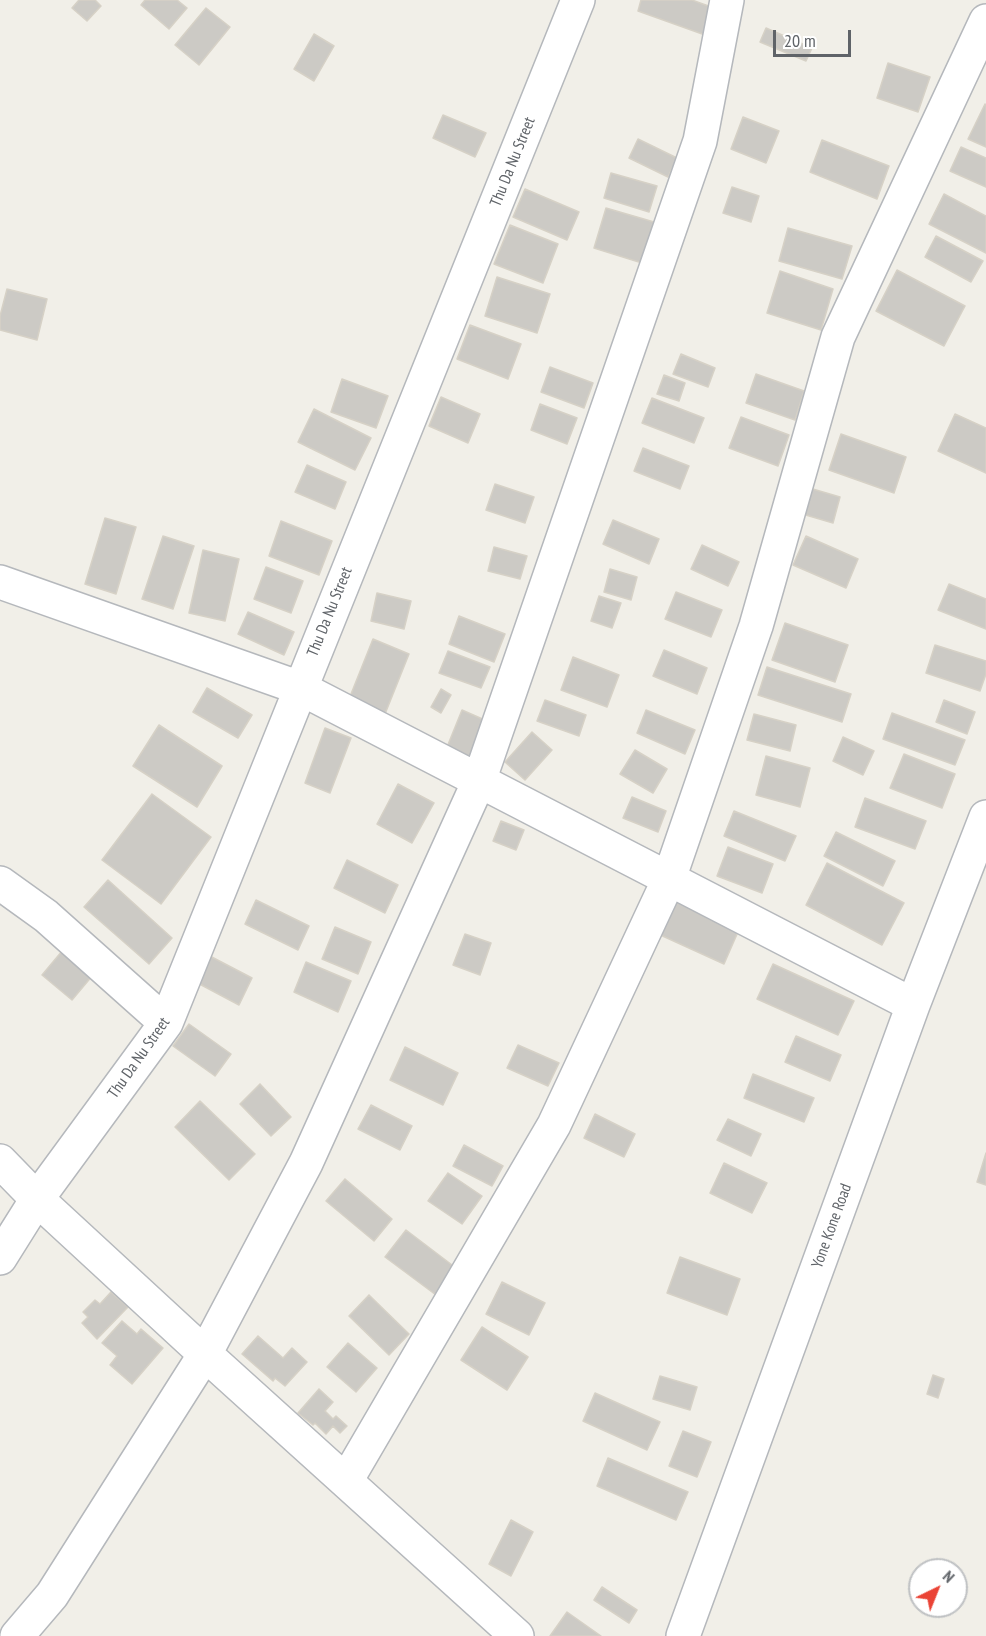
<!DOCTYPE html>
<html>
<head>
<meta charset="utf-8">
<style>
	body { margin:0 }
	#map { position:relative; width:986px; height:1636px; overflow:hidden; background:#f1efe8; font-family:"PT Sans Narrow",sans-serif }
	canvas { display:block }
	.north { position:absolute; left:908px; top:1558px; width:60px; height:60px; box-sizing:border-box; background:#fff; border:2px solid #bfc1c3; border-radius:50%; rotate:43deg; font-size:16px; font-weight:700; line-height:24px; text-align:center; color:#5f6368 }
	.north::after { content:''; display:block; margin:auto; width:21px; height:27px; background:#ea4335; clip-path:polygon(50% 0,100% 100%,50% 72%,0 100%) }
	.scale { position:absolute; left:773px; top:30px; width:78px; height:27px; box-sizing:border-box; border:3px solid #5f6368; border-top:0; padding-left:8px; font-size:18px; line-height:21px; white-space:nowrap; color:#5f6368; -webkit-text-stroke:4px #fff; paint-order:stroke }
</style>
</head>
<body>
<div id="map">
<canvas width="986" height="1636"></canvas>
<div class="north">N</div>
<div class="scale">20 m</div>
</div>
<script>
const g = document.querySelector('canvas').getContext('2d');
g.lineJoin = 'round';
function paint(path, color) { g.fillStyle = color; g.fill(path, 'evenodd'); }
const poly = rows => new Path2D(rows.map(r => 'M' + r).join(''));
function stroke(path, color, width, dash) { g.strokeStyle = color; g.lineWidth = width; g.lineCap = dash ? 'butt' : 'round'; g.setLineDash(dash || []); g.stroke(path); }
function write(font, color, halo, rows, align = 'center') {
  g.font = font + ' "PT Sans Narrow",sans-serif'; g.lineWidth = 4.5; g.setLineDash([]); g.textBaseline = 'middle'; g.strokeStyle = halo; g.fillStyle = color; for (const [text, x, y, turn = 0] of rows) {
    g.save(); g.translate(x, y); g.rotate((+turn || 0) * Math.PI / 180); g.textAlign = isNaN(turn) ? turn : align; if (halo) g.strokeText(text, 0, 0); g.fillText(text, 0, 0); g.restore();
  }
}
const building = poly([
	[79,0,95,0,101,6,87,21,72,8,79,0],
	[145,0,177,0,187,8,169,29,141,5,145,0],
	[641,0,692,0,714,8,705,35,638,11,641,0],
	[206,8,230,27,199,65,175,45,206,8],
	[766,28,812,48,806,61,760,42,766,28],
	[314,34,334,46,314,81,294,69,314,34],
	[888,63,930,77,918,112,877,98,888,63],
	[985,104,986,105,986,147,968,139,985,104],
	[443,115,486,133,475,157,433,138,443,115],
	[743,117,779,131,766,163,731,149,743,117],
	[638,139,677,158,668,177,629,158,638,139],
	[822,140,889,166,877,199,810,172,822,140],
	[961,147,986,158,986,187,950,171,961,147],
	[611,173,657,186,649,212,604,198,611,173],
	[732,187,759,196,751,222,723,213,732,187],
	[525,189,579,212,567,240,513,217,525,189],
	[944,194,986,216,986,253,929,224,944,194],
	[606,208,654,222,642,263,594,248,606,208],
	[510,225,558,244,543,283,494,264,510,225],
	[788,228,852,246,842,279,779,261,788,228],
	[936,236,983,261,971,282,925,257,936,236],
	[897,270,965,306,944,346,876,311,897,270],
	[780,271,833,289,821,330,767,313,780,271],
	[497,277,550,294,537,333,485,316,497,277],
	[7,289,47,299,37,340,0,330,0,316,7,289],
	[470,325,521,344,508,379,457,359,470,325],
	[681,354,715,368,708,387,673,374,681,354],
	[550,367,593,383,584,408,541,392,550,367],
	[756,374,804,391,795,420,746,403,756,374],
	[664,375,685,383,679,401,657,394,664,375],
	[342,379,388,396,376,428,331,412,342,379],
	[441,397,480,414,468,443,429,426,441,397],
	[652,398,704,418,694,443,642,423,652,398],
	[540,404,577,418,567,444,531,430,540,404],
	[314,409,371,438,355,470,298,442,314,409],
	[955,414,986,428,986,473,938,451,955,414],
	[741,417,789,435,778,466,729,448,741,417],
	[841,434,906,457,894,493,829,470,841,434],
	[643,448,689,466,680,489,634,471,643,448],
	[307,465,346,482,335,509,295,492,307,465],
	[495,484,534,497,525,523,486,510,495,484],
	[806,487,840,497,833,523,799,513,806,487],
	[105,518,136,527,116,594,85,584,105,518],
	[613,520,659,539,649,564,603,544,613,520],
	[281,521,332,541,319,575,269,556,281,521],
	[163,536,194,546,173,609,142,599,163,536],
	[806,536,858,559,846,588,793,565,806,536],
	[702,545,739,562,728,586,691,569,702,545],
	[494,547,527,556,520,579,488,571,494,547],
	[203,550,239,559,225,621,189,613,203,550],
	[266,567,303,581,291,613,254,599,266,567],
	[610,569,637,577,631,600,604,592,610,569],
	[949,584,986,599,986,629,938,610,949,584],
	[676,592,722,610,711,637,665,619,676,592],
	[377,593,411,601,404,629,371,621,377,593],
	[599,596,621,603,612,628,591,621,599,596],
	[248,612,294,632,284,655,238,634,248,612],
	[459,616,505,634,494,662,449,644,459,616],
	[785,623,848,645,835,682,772,660,785,623],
	[373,639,409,654,385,714,349,699,373,639],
	[935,645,986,661,986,674,980,691,926,673,935,645],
	[664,650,707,668,697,694,653,676,664,650],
	[448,651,490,667,481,688,439,673,448,651],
	[573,657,619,675,607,707,561,690,573,657],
	[767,667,851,694,842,722,758,695,767,667],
	[207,688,252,715,238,738,193,712,207,688],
	[441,689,451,695,441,713,431,707,441,689],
	[545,700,586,715,579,736,537,721,545,700],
	[944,700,975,712,967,734,936,722,944,700],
	[462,710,487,721,471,758,447,747,462,710],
	[646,710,695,730,685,754,637,733,646,710],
	[892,713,965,740,955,765,883,739,892,713],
	[754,714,796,725,790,751,747,740,754,714],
	[159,725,222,766,197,807,133,766,159,725],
	[325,728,351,738,330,793,305,783,325,728],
	[532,732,552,750,525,780,505,762,532,732],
	[843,737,874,751,863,775,833,761,843,737],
	[635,750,667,769,653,793,620,774,635,750],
	[904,754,955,774,942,808,890,788,904,754],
	[766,756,810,768,800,807,756,795,766,756],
	[398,784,434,803,412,843,377,824,398,784],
	[152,794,211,837,161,904,102,860,152,794],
	[632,797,666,811,658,832,623,818,632,797],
	[865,798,926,821,915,849,855,827,865,798],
	[734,811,796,836,785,861,724,836,734,811],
	[501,821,524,830,516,850,493,841,501,821],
	[836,832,895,861,883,886,824,856,836,832],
	[728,847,773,864,762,893,717,876,728,847],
	[347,860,398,885,385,913,334,888,347,860],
	[827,863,904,903,882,945,806,905,827,863],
	[108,880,172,938,149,964,84,907,108,880],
	[673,895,741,925,724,964,656,933,673,895],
	[256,900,309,926,298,950,245,924,256,900],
	[335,927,371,942,358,974,322,959,335,927],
	[465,934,491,943,480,975,453,965,465,934],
	[68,944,98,969,72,1000,42,975,68,944],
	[206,954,252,978,239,1005,192,980,206,954],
	[306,962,351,981,338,1012,294,992,306,962],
	[773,964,854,1001,838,1035,757,999,773,964],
	[189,1024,231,1054,215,1076,173,1046,189,1024],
	[796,1036,841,1055,830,1081,785,1062,796,1036],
	[518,1045,559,1063,548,1086,507,1068,518,1045],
	[405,1047,458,1073,443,1105,390,1080,405,1047],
	[753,1074,814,1098,804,1122,744,1098,753,1074],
	[260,1084,291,1117,271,1136,240,1104,260,1084],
	[200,1101,255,1154,229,1180,175,1127,200,1101],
	[371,1105,412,1126,400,1150,358,1129,371,1105],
	[595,1114,635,1134,624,1157,584,1138,595,1114],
	[728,1119,761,1134,751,1156,717,1140,728,1119],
	[464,1145,503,1166,492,1186,453,1166,464,1145],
	[986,1153,986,1185,977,1182,986,1153],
	[724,1163,767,1183,752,1213,710,1193,724,1163],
	[448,1173,482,1196,462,1224,428,1201,448,1173],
	[345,1179,392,1219,374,1241,326,1201,345,1179],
	[406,1230,456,1268,436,1295,385,1257,406,1230],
	[680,1257,740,1279,727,1315,667,1293,680,1257],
	[502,1282,545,1303,529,1335,486,1314,502,1282],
	[111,1292,128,1307,97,1339,82,1323,88,1317,83,1312,95,1300,100,1304,111,1292],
	[369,1295,409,1334,389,1355,349,1316,369,1295],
	[122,1321,137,1334,141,1329,163,1348,132,1384,110,1365,117,1356,102,1343,122,1321],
	[482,1327,528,1357,507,1390,461,1360,482,1327],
	[258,1336,283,1358,292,1348,307,1362,285,1386,275,1378,273,1381,242,1354,258,1336],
	[348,1343,377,1368,356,1392,327,1367,348,1343],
	[933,1375,944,1379,938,1398,927,1394,933,1375],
	[660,1376,697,1387,690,1410,653,1399,660,1376],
	[319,1389,333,1402,325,1411,333,1419,336,1416,347,1426,340,1433,333,1426,326,1434,315,1423,313,1425,298,1413,319,1389],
	[595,1393,660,1422,647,1450,583,1421,595,1393],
	[683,1431,711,1442,697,1477,669,1466,683,1431],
	[608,1458,688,1492,676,1520,597,1486,608,1458],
	[511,1520,533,1532,511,1576,489,1564,511,1520],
	[602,1587,637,1610,629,1623,594,1600,602,1587],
	[567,1612,601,1636,550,1636,567,1612]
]);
paint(building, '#cccac5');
stroke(building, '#d6d1c6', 1.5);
const minor = poly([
	[0,582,300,688,913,1005],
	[0,883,46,916,166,1023],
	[0,1161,37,1199,205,1354,517,1636],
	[0,1258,37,1199,166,1023,578,0],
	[346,1481,554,1125,669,879,756,626,838,337,986,21],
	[17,1636,52,1595,205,1354,306,1163,479,781,700,141,727,0],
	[683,1636,913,1005,986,817]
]);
stroke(minor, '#b5b8bc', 36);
stroke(minor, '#fff', 33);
write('16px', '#5f6368', '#fff', [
	["Thu Da Nu Street",513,162,-68],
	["Thu Da Nu Street",330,612,-68],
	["Thu Da Nu Street",139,1058,-55],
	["Yone Kone Road",832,1226,-70]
]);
</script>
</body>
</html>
